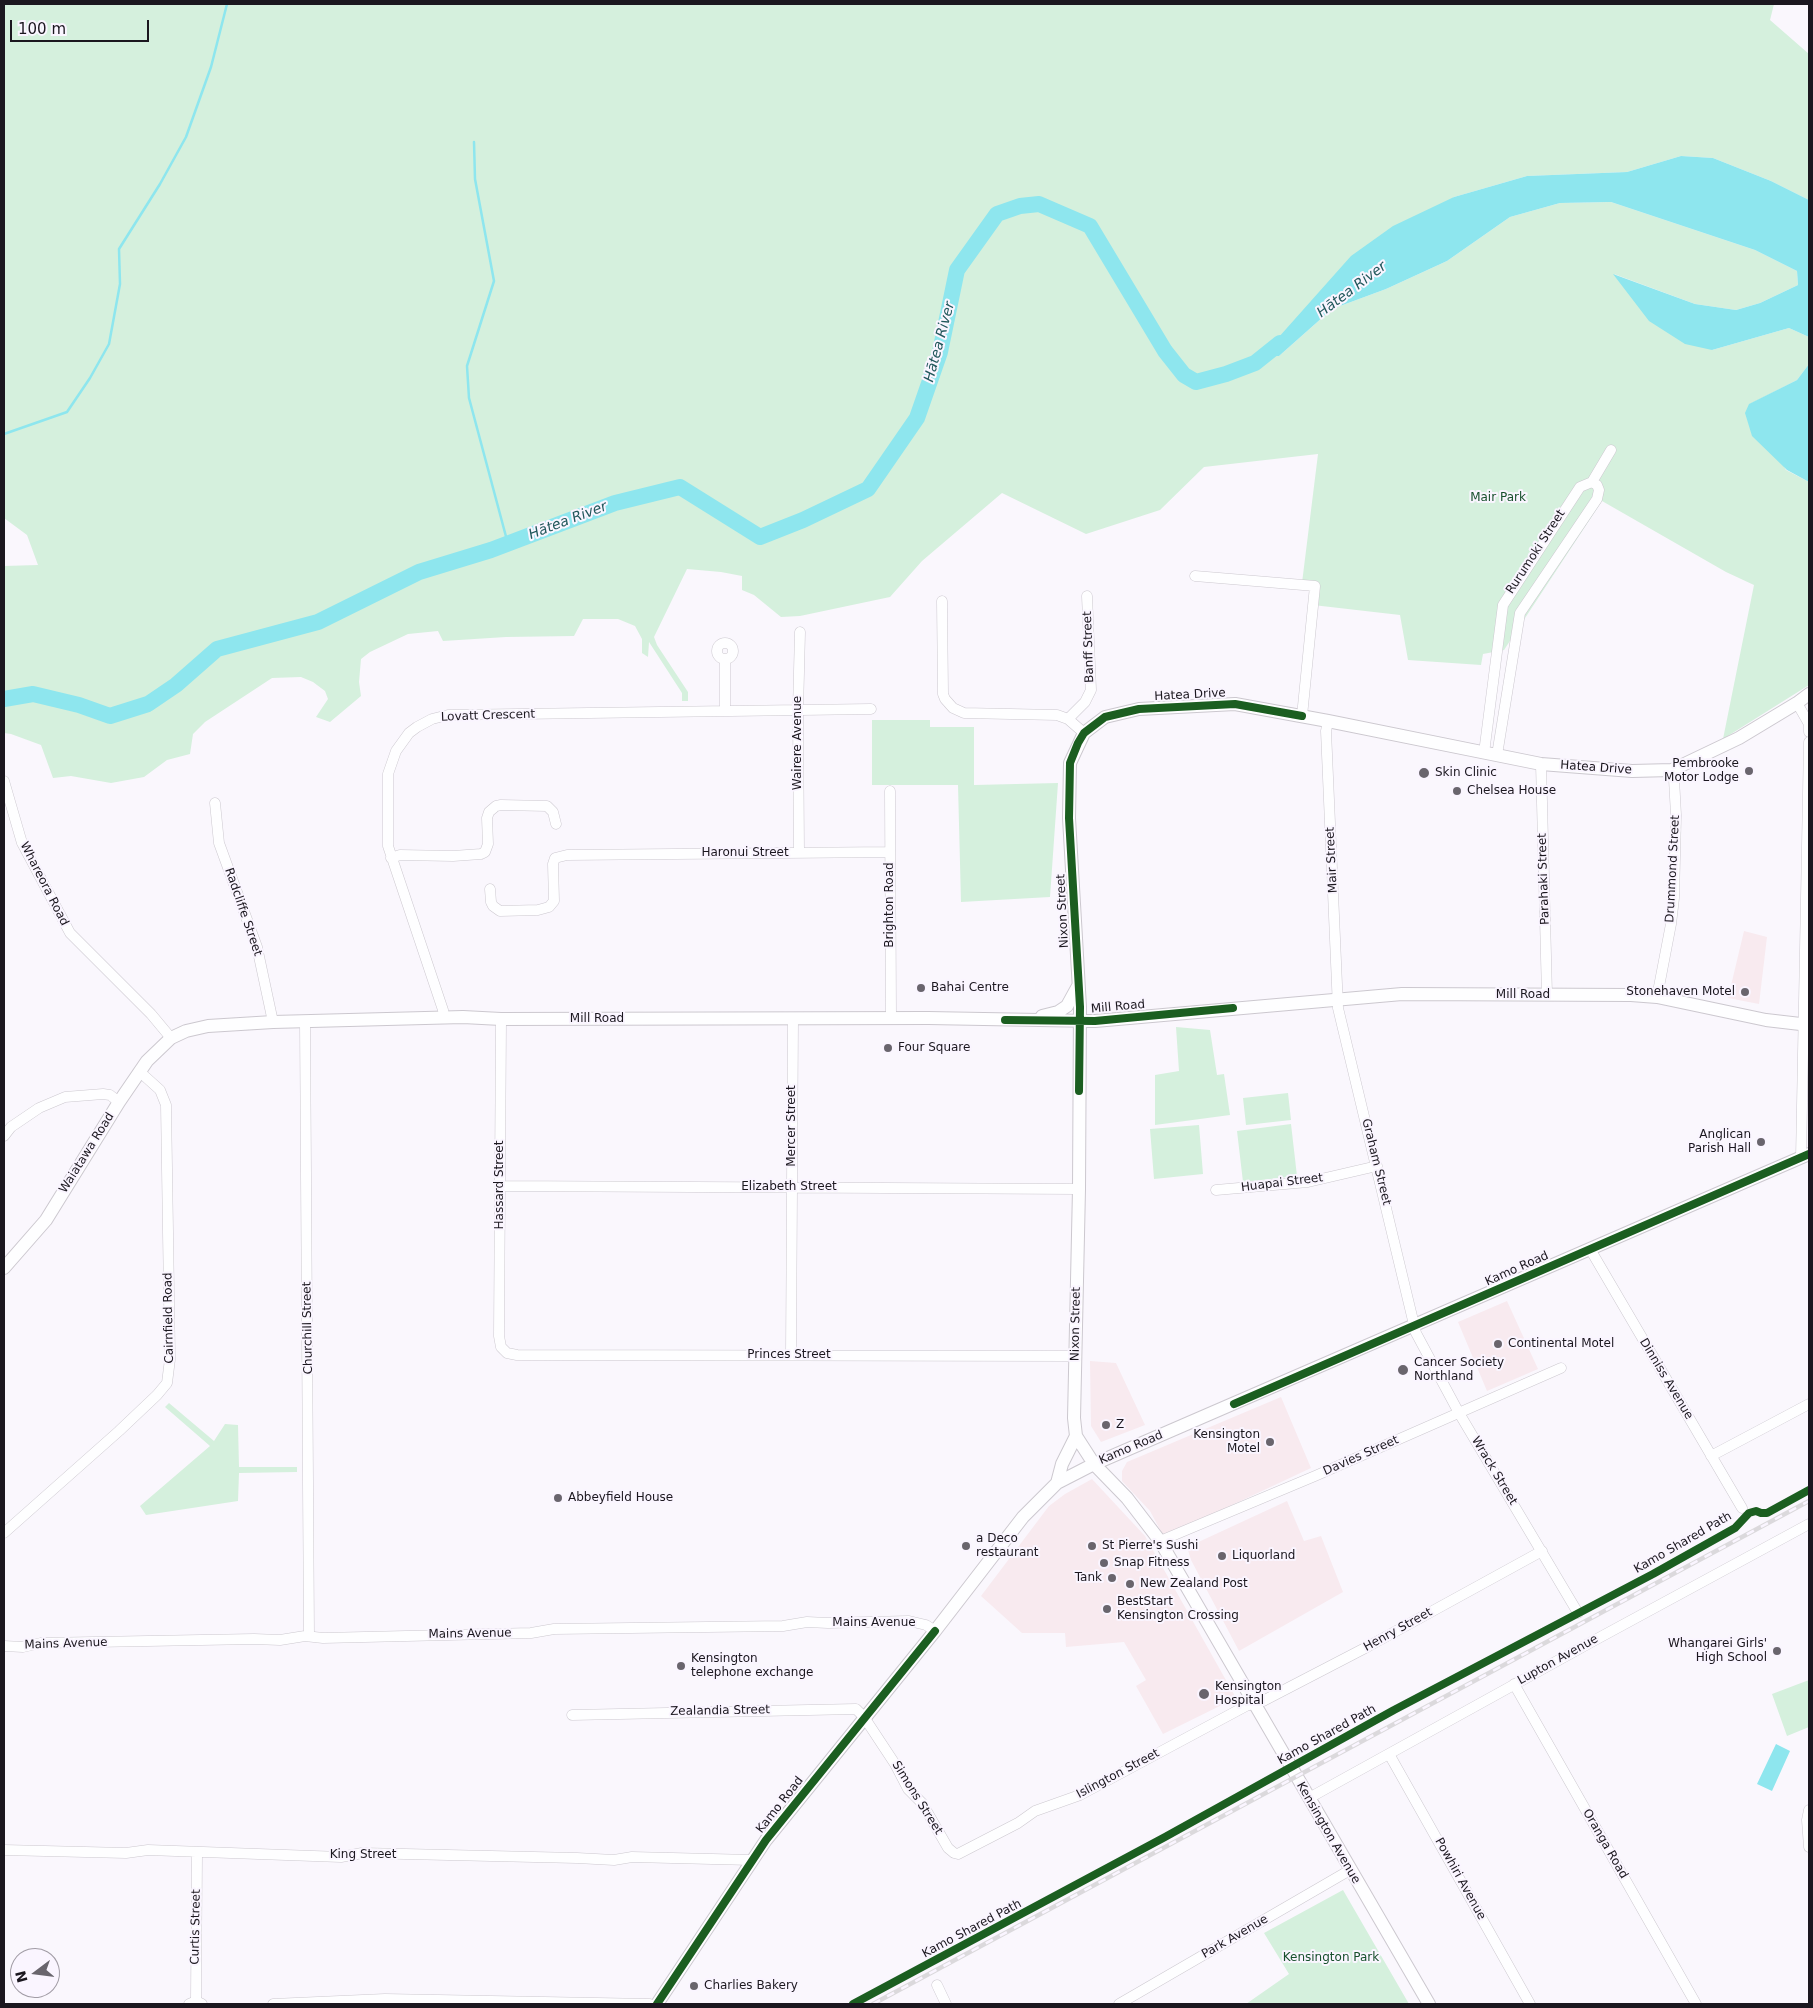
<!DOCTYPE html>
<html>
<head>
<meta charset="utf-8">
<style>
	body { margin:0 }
	#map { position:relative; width:1813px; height:2008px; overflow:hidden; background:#faf7fd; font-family:"DejaVu Sans",sans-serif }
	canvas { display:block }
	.frame { position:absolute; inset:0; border:5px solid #1b171f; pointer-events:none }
	.north { position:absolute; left:10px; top:1948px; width:50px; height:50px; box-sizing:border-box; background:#faf5ff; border:1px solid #a19ca5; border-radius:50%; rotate:255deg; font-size:14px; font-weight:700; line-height:20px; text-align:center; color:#1b171f }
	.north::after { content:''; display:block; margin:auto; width:18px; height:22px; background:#69656d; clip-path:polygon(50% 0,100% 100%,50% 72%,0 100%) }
	.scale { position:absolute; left:10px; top:20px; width:139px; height:22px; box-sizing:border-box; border:2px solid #1b171f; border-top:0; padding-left:6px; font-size:15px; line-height:18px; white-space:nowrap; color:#1b171f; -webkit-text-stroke:4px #faf5ff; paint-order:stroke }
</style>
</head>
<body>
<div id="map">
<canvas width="1813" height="2008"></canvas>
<div class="frame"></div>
<div class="north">N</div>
<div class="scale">100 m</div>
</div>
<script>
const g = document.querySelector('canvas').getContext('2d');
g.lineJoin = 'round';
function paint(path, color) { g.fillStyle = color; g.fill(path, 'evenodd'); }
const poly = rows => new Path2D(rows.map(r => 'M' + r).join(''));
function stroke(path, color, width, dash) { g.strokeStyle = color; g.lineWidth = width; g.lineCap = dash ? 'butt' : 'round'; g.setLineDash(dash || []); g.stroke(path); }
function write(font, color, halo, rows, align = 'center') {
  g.font = font + ' "DejaVu Sans",sans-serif'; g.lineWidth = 4; g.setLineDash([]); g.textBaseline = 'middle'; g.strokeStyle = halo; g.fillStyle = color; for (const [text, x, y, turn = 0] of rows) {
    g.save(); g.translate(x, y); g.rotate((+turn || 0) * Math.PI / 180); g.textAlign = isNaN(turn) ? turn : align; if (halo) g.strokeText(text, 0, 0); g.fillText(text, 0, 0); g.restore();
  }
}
paint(poly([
	[1744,931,1767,937,1759,1004,1728,998],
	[1507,1301,1538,1369,1487,1391,1458,1322],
	[1090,1361,1116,1363,1145,1425,1101,1442,1091,1426],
	[1281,1397,1311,1468,1164,1537,1150,1511,1122,1481,1122,1471,1127,1462],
	[1092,1479,1145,1536,1236,1698,1163,1734,1136,1686,1146,1680,1124,1642,1066,1647,1065,1633,1022,1633,981,1596,1049,1506,1065,1494],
	[1287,1501,1304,1541,1321,1536,1343,1592,1239,1651,1191,1560,1188,1550,1192,1545]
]), '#f8eaef');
paint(poly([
	[4,4,1774,4,1770,20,1809,54,1809,200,1771,181,1713,158,1681,156,1627,172,1527,176,1454,197,1262,355,1279,356,1332,309,1386,289,1447,261,1510,217,1560,203,1611,202,1755,250,1797,271,1798,285,1760,303,1736,310,1695,304,1614,274,1712,350,1789,328,1809,337,1809,364,1797,380,1750,404,1786,470,1809,482,1809,685,1723,739,1754,585,1726,572,1602,501,1504,650,1483,654,1481,665,1408,660,1400,615,1313,605,1311,589,1302,583,1318,454,1204,467,1160,510,1086,534,1002,493,922,561,890,597,800,616,781,617,754,595,742,590,742,576,721,572,687,569,654,637,657,645,688,692,688,701,682,701,682,693,649,642,648,657,642,653,642,639,635,626,618,619,583,619,574,636,506,637,443,641,438,631,408,634,370,652,361,659,359,682,361,696,330,722,316,717,328,699,325,691,313,682,301,677,272,678,205,722,193,734,190,754,167,760,144,777,111,783,71,776,53,778,41,745,11,734,4,733,4,566,38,565,27,535,4,518],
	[872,720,930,720,930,727,974,727,974,785,1058,783,1050,897,961,902,958,785,872,785],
	[1176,1027,1210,1030,1217,1075,1224,1074,1230,1115,1155,1125,1155,1075,1179,1071],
	[1288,1093,1291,1120,1246,1125,1243,1098],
	[1291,1124,1297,1176,1243,1182,1237,1131],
	[1199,1125,1203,1174,1154,1179,1150,1129],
	[169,1403,214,1441,225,1424,238,1425,239,1467,297,1467,297,1472,239,1473,238,1501,146,1515,140,1506,210,1446,165,1407],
	[1809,1680,1809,1727,1787,1736,1772,1694],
	[1343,1890,1409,2004,1246,2004,1289,1974,1264,1933]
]), '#d5f0dd');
paint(poly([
	[1681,156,1713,158,1771,181,1809,200,1809,337,1789,328,1712,350,1685,344,1649,321,1613,274,1695,304,1736,310,1760,303,1798,285,1797,271,1755,250,1611,202,1560,203,1510,217,1447,261,1386,289,1332,309,1279,356,1262,356,1351,256,1393,226,1454,197,1527,176,1627,172],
	[1809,364,1809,482,1787,470,1752,436,1745,413,1749,404,1797,380],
	[1776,1744,1790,1751,1772,1791,1757,1784]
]), '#8ee6ee');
stroke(poly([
	[474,142,475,179,494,281,467,366,469,398,508,544],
	[4,434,67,412,90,378,109,344,120,284,119,249,160,184,186,137,211,67,227,4]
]), '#8ee6ee', 2.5);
stroke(poly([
	[4,699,33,694,79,705,110,716,148,704,176,685,217,649,318,622,419,572,491,550,615,503,680,487,760,537,803,520,868,489,917,418,940,352,957,270,997,214,1020,206,1039,204,1090,226,1165,351,1184,375,1196,382,1226,374,1255,363,1280,343]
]), '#8ee6ee', 16);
const minor = poly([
	[1592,482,1611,450],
	[1195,576,1315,586,1302,716],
	[942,601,943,694,945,699,953,708,964,713,1057,715,1068,719,1084,733],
	'717 651a8 8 0 1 1 16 0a8 8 0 1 1-16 0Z',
	[1797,703,1809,724,1809,732],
	[725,711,725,659],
	[1068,719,1085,702,1091,690,1087,596],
	[1328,721,1326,731,1338,1008,1416,1333,1459,1413,1578,1613],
	[1484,753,1503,605,1580,487,1592,482,1597,485,1599,490,1597,499,1520,613,1497,755],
	[1541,764,1547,995],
	[4,781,22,843,70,933,151,1014,171,1038],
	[890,791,891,1018],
	[215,803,219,843,257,947,273,1022],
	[799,853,798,711,800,632],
	[391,858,400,855,453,856,481,854,485,852,488,844,487,818,489,812,496,806,501,805,547,806,553,812,556,824],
	[490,889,491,902,493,906,500,911,538,910,549,907,554,901,553,864,555,858,567,855,890,852],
	[1657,997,1671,924,1674,898,1676,815,1674,779,1672,770],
	[444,1017,443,1010,388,846,388,774,396,751,409,733,417,727,432,719,448,715,871,709],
	[501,1019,499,1336,501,1347,507,1353,517,1355,1075,1356],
	[305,1021,309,1636],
	[4,1136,11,1127,39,1108,65,1097,103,1094,110,1095,119,1102],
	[1801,1158,1809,742],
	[500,1186,1079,1189],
	[1216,1190,1308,1182,1377,1166],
	[1590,1249,1742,1508],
	[791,1355,793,1018],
	[1711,1456,1809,1404],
	[4,1533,119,1431,157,1395,167,1383,170,1359,166,1105,160,1090,140,1072],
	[1160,1541,1315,1476,1561,1368],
	[4,1646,23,1647,41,1643,254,1639,280,1640,305,1636,323,1638,531,1633,554,1629,783,1626,807,1622,828,1623,909,1621,926,1625,935,1631],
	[1514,1684,1696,2004],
	[572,1715,856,1709,864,1717,895,1764,908,1789,922,1803,948,1848,954,1853,958,1854,1018,1823,1035,1811,1080,1795,1246,1706,1263,1701,1367,1647,1542,1551],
	[1389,1754,1530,2004],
	[1309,1798,1595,1640,1809,1524],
	[1809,1810,1807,1820,1809,1847],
	[4,1850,126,1853,148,1850,341,1857,362,1853,577,1858,614,1860,632,1857,752,1860],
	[937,1985,946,2004],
	[196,2001,197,1853],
	[189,2004,196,2001,202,2004],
	[273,2004,385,1999,650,2004],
	[1119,2004,1350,1870]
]);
const major = poly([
	[1042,1016,1058,1012,1067,1006,1078,986],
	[4,1268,46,1220,119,1102,147,1061,171,1038,186,1031,208,1026,273,1022,463,1017,501,1019,928,1018,1095,1021,1402,994,1631,995,1657,997,1766,1020,1809,1025],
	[1057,1483,1062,1464,1076,1436],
	[657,2004,766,1840,935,1631,1023,1517,1057,1483,1094,1464,1809,1154],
	[1429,2004,1160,1541,1127,1498,1094,1464,1076,1436,1074,1418,1079,1189,1080,1007,1069,818,1070,763,1084,733,1105,717,1139,709,1235,704,1328,721,1541,764,1632,771,1672,770,1739,738,1797,703,1809,694]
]);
stroke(minor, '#ccc8cf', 11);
stroke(major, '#ccc8cf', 14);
stroke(minor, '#fefeff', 10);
stroke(major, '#fefeff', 12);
const rail = poly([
	[873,2004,1809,1501]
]);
stroke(rail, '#dbd9dc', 4.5);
stroke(rail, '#faf5ff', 2.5, [8]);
stroke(poly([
	[1005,1020,1095,1021,1233,1008],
	[1079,1091,1080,1007,1069,818,1070,763,1078,743,1084,733,1105,717,1139,709,1235,704,1302,716],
	[1234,1404,1809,1154],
	[657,2004,766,1840,935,1631],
	[853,2004,1165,1837,1394,1710,1653,1574,1735,1528,1749,1513,1756,1511,1761,1513,1767,1513,1809,1490]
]), '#1b5e20', 8);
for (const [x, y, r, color] of [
	[1749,771,5,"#69656d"],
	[1424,773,6,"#69656d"],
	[1457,791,5,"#69656d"],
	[921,988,5,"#69656d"],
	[1745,992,5,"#69656d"],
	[888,1048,5,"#69656d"],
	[1761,1142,5,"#69656d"],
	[1498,1344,5,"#69656d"],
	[1403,1370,6,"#69656d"],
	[1106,1425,5,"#69656d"],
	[1270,1442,5,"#69656d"],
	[558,1498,5,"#69656d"],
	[966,1546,5,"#69656d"],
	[1092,1546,5,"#69656d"],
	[1222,1556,5,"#69656d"],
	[1104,1563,5,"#69656d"],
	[1112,1578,5,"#69656d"],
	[1130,1584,5,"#69656d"],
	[1107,1609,5,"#69656d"],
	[1777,1651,5,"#69656d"],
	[681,1666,5,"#69656d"],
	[1204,1694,6,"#69656d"],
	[694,1986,5,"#69656d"]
]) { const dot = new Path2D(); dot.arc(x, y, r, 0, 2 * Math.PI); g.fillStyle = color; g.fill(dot); stroke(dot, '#faf5ff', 2); }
write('12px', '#17502c', '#faf5ff', [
	["Mair Park",1498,498],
	["Kensington Park",1331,1958]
]);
write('12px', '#1b171f', '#faf5ff', [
	["Rurumoki Street",1536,552,-57],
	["Banff Street",1089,647,-92],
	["Hatea Drive",1190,695,-3],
	["Lovatt Crescent",488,716,-2],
	["Wairere Avenue",798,743,-90],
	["Hatea Drive",1596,768,4],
	["Haronui Street",745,853],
	["Mair Street",1332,860,-93],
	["Drummond Street",1673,869,-87],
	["Parahaki Street",1544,879,-92],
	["Whareora Road",44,884,63],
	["Brighton Road",890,905,-90],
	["Nixon Street",1063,911,-93],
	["Radcliffe Street",243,912,71],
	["Mill Road",1523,995],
	["Mill Road",1118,1007,-5],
	["Mill Road",597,1019],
	["Mercer Street",792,1126,-90],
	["Waiatawa Road",87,1153,-58],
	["Graham Street",1376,1162,76],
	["Huapai Street",1282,1183,-7],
	["Hassard Street",500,1185,-90],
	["Elizabeth Street",789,1187],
	["Kamo Road",1517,1269,-24],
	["Cairnfield Road",169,1318,-91],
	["Nixon Street",1076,1324,-89],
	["Churchill Street",308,1328,-91],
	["Princes Street",789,1355],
	["Dinniss Avenue",1666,1379,59],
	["Kamo Road",1131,1448,-23],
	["Davies Street",1361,1456,-24],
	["Wrack Street",1494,1471,59],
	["Kamo Shared Path",1683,1543,-30],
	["Mains Avenue",874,1623],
	["Henry Street",1398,1630,-29],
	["Mains Avenue",470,1634,-1],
	["Mains Avenue",66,1644,-2],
	["Lupton Avenue",1558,1660,-29],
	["Zealandia Street",720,1711,-1],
	["Kamo Shared Path",1327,1735,-29],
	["Islington Street",1118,1774,-28],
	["Simons Street",917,1798,58],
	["Kamo Road",780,1805,-52],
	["Kensington Avenue",1328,1833,60],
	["Oranga Road",1605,1844,60],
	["King Street",363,1855],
	["Powhiri Avenue",1460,1879,61],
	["Curtis Street",196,1927,-89],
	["Kamo Shared Path",972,1929,-28],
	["Park Avenue",1235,1937,-30]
]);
write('12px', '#1b171f', '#faf5ff', [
	["Pembrooke",1739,764,"right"],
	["Motor Lodge",1739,778,"right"],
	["Skin Clinic",1435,773],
	["Chelsea House",1467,791],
	["Bahai Centre",931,988],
	["Stonehaven Motel",1735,992,"right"],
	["Four Square",898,1048],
	["Anglican",1751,1135,"right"],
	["Parish Hall",1751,1149,"right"],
	["Continental Motel",1508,1344],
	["Cancer Society",1414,1363],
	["Northland",1414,1377],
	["Z",1116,1425],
	["Kensington",1260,1435,"right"],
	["Motel",1260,1449,"right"],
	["Abbeyfield House",568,1498],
	["a Deco",976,1539],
	["restaurant",976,1553],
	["St Pierre's Sushi",1102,1546],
	["Liquorland",1232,1556],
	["Snap Fitness",1114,1563],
	["Tank",1102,1578,"right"],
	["New Zealand Post",1140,1584],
	["BestStart",1117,1602],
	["Kensington Crossing",1117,1616],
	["Whangarei Girls'",1767,1644,"right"],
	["High School",1767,1658,"right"],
	["Kensington",691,1659],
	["telephone exchange",691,1673],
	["Kensington",1215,1687],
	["Hospital",1215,1701],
	["Charlies Bakery",704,1986]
], 'left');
write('italic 14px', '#22585c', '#faf5ff', [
	["Hātea River",1352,290,-37],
	["Hātea River",940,342,-75],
	["Hātea River",568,521,-21]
]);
</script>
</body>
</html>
